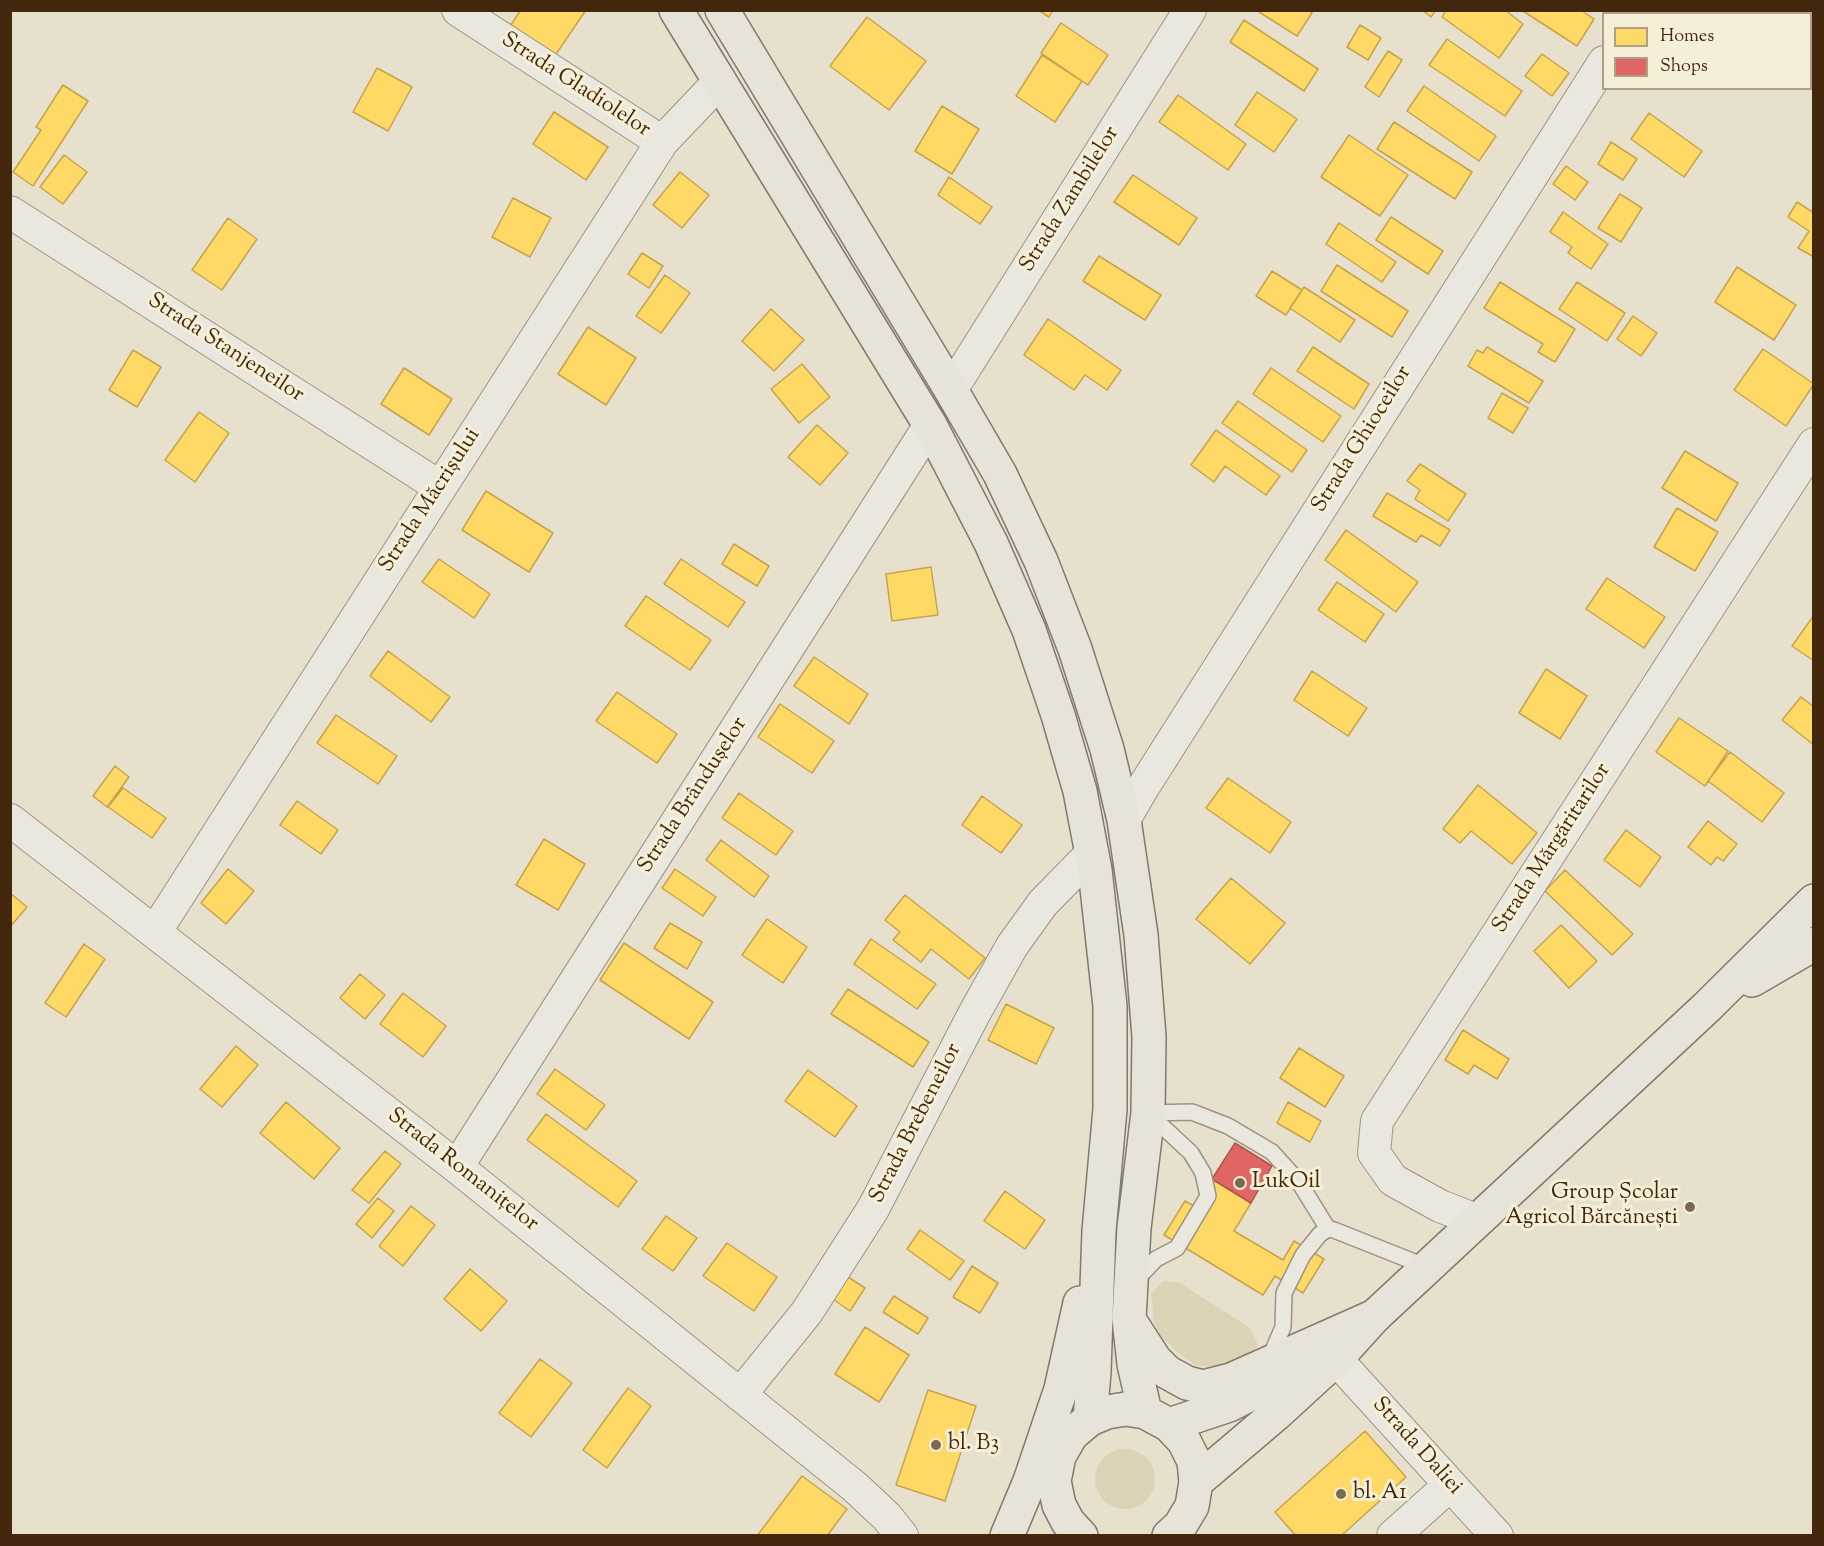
<!DOCTYPE html>
<html>
<head>
<meta charset="utf-8">
<style>
	body { margin:0 }
	#map { position:relative; width:1824px; height:1546px; overflow:hidden; background:#e6e0cc; font-family:"Sorts Mill Goudy",serif }
	canvas { display:block }
	.frame { position:absolute; inset:0; border:12px solid #43270d; pointer-events:none }
	.legend { position:absolute; left:1602px; top:12px; width:210px; height:78px; box-sizing:border-box; background:#f5efd7; border:2px solid #ae9f86; margin:0; padding:8px 10px; list-style:none; font-size:18px; color:#43270d }
	.legend li { display:flex; align-items:center; gap:12px; height:30px }
	.legend b { width:30px; border:2px solid #ae9f86 }
</style>
</head>
<body>
<div id="map">
<canvas width="1824" height="1546"></canvas>
<div class="frame"></div>
<ul class="legend">
<li><b style="height:16px;background:#ffd966"></b>Homes</li>
<li><b style="height:16px;background:#e06666"></b>Shops</li>
</ul>
</div>
<script>
const g = document.querySelector('canvas').getContext('2d');
g.lineJoin = 'round';
function paint(path, color) { g.fillStyle = color; g.fill(path, 'evenodd'); }
const poly = rows => new Path2D(rows.map(r => 'M' + r).join(''));
function stroke(path, color, width, dash) { g.strokeStyle = color; g.lineWidth = width; g.lineCap = dash ? 'butt' : 'round'; g.setLineDash(dash || []); g.stroke(path); }
function write(font, color, halo, rows, align = 'center') {
  g.font = font + ' "Sorts Mill Goudy",serif'; g.lineWidth = 6; g.setLineDash([]); g.textBaseline = 'middle'; g.strokeStyle = halo; g.fillStyle = color; for (const [text, x, y, turn = 0] of rows) {
    g.save(); g.translate(x, y); g.rotate((+turn || 0) * Math.PI / 180); g.textAlign = isNaN(turn) ? turn : align; if (halo) g.strokeText(text, 0, 0); g.fillText(text, 0, 0); g.restore();
  }
}
paint(poly([
	[1163,1281,1180,1283,1250,1328,1258,1345,1247,1360,1226,1367,1196,1366,1178,1353,1161,1336,1154,1322,1151,1294],
	'1095 1479a30 30 0 1 1 60 0a30 30 0 1 1-60 0Z'
]), '#dcd2b5');
const homes = poly([
	[521,10,586,10,552,60,508,29,521,10],
	[1038,10,1053,10,1049,17,1038,10],
	[1256,10,1308,10,1312,13,1297,36,1256,10],
	[1422,10,1436,10,1431,17,1422,10],
	[1446,10,1505,10,1523,24,1499,58,1442,17,1446,10],
	[1581,10,1594,19,1577,46,1523,11,1581,10],
	[1696,10,1733,10,1731,14,1700,14,1696,10],
	[867,17,926,61,889,110,830,66,867,17],
	[1244,20,1318,69,1304,91,1230,42,1244,20],
	[1061,23,1108,55,1088,85,1041,53,1061,23],
	[1360,25,1381,38,1368,60,1347,47,1360,25],
	[1447,39,1522,91,1505,116,1429,65,1447,39],
	[1388,51,1402,60,1379,97,1365,87,1388,51],
	[1542,54,1569,73,1552,96,1525,76,1542,54],
	[1042,55,1082,81,1055,122,1016,96,1042,55],
	[377,68,412,87,388,131,353,112,377,68],
	[63,85,88,101,33,186,13,172,41,130,36,127,63,85],
	[1424,86,1496,136,1479,161,1407,111,1424,86],
	[1257,92,1297,119,1274,152,1235,125,1257,92],
	[1178,95,1246,144,1228,170,1159,122,1178,95],
	[942,106,979,129,952,174,915,151,942,106],
	[554,112,608,147,586,180,533,144,554,112],
	[1649,113,1702,151,1684,177,1631,139,1649,113],
	[1394,122,1472,172,1455,199,1377,149,1394,122],
	[1349,135,1408,175,1380,216,1321,177,1349,135],
	[1611,142,1637,159,1623,180,1598,164,1611,142],
	[64,155,87,172,63,204,40,187,64,155],
	[1566,166,1588,182,1575,200,1553,184,1566,166],
	[680,172,709,195,682,228,653,205,680,172],
	[1133,175,1197,218,1179,245,1114,202,1133,175],
	[949,177,992,207,980,224,938,195,949,177],
	[1620,194,1642,208,1621,242,1598,228,1620,194],
	[513,198,551,218,530,257,492,237,513,198],
	[1797,202,1814,213,1814,257,1798,248,1809,231,1788,217,1797,202],
	[1563,212,1608,244,1591,269,1568,253,1572,247,1550,232,1563,212],
	[1391,217,1443,251,1428,274,1376,240,1391,217],
	[228,218,257,239,222,290,192,270,228,218],
	[1339,223,1396,262,1382,282,1326,244,1339,223],
	[642,253,663,266,649,288,628,274,642,253],
	[1099,256,1161,295,1145,320,1083,281,1099,256],
	[1337,265,1408,311,1392,337,1321,291,1337,265],
	[1737,267,1796,305,1774,340,1715,302,1737,267],
	[1272,271,1302,290,1286,315,1256,296,1272,271],
	[665,275,690,293,661,333,636,316,665,275],
	[1500,282,1575,329,1555,362,1538,352,1543,344,1484,308,1500,282],
	[1577,282,1625,313,1607,341,1559,309,1577,282],
	[1304,287,1355,320,1340,342,1290,308,1304,287],
	[771,309,804,340,774,371,742,341,771,309],
	[1633,316,1657,333,1641,356,1617,339,1633,316],
	[1048,319,1121,370,1107,390,1085,375,1074,390,1024,355,1048,319],
	[588,327,636,358,606,405,558,374,588,327],
	[1313,347,1369,384,1354,409,1297,371,1313,347],
	[1487,347,1543,381,1529,403,1468,366,1477,350,1483,353,1487,347],
	[1763,349,1814,384,1786,426,1734,390,1763,349],
	[133,350,161,367,137,407,109,390,133,350],
	[802,364,830,397,799,423,771,389,802,364],
	[404,368,452,399,429,435,381,404,404,368],
	[1271,368,1341,416,1323,442,1253,394,1271,368],
	[1502,393,1528,408,1513,433,1488,418,1502,393],
	[1238,401,1307,450,1292,472,1222,423,1238,401],
	[199,412,229,433,195,482,165,460,199,412],
	[817,425,848,453,820,485,788,457,817,425],
	[1216,430,1280,476,1266,495,1225,466,1214,482,1191,465,1216,430],
	[1685,451,1738,483,1716,521,1662,488,1685,451],
	[1420,464,1466,494,1448,521,1415,499,1420,490,1407,481,1420,464],
	[486,491,553,533,529,572,462,530,486,491],
	[1387,493,1450,530,1440,546,1421,535,1416,542,1373,516,1387,493],
	[1677,508,1718,532,1695,571,1654,547,1677,508],
	[1346,530,1418,582,1396,612,1325,560,1346,530],
	[734,544,769,566,757,586,722,564,734,544],
	[439,559,490,594,474,618,422,582,439,559],
	[681,559,745,602,728,627,664,584,681,559],
	[931,567,938,615,892,621,886,574,931,567],
	[1607,578,1665,617,1644,648,1586,609,1607,578],
	[1337,582,1384,614,1365,642,1318,610,1337,582],
	[646,596,711,640,690,670,625,626,646,596],
	[1814,615,1814,661,1792,646,1814,615],
	[388,651,450,697,431,722,370,676,388,651],
	[814,657,868,694,849,724,794,686,814,657],
	[1546,669,1587,696,1560,739,1519,713,1546,669],
	[1312,671,1367,708,1348,736,1294,700,1312,671],
	[617,692,677,734,657,763,596,721,617,692],
	[1801,697,1814,707,1814,745,1782,720,1801,697],
	[780,704,834,741,812,773,758,737,780,704],
	[336,715,397,756,378,784,317,743,336,715],
	[1679,718,1728,751,1705,786,1656,752,1679,718],
	[1730,752,1784,793,1762,822,1708,781,1730,752],
	[115,766,129,777,107,807,93,796,115,766],
	[1228,778,1291,822,1270,853,1206,808,1228,778],
	[1478,785,1537,833,1512,864,1471,831,1460,843,1443,829,1478,785],
	[123,788,166,818,152,838,108,807,123,788],
	[739,793,793,831,776,855,722,818,739,793],
	[982,796,1022,825,1001,853,962,825,982,796],
	[297,801,338,830,321,854,280,825,297,801],
	[1708,821,1737,844,1723,861,1717,857,1711,865,1688,847,1708,821],
	[1626,830,1661,857,1640,887,1604,860,1626,830],
	[544,839,585,864,558,910,516,885,544,839],
	[721,840,769,876,754,897,706,860,721,840],
	[228,869,254,891,226,924,201,903,228,869],
	[675,869,716,897,703,916,662,888,675,869],
	[1565,870,1633,934,1612,955,1545,891,1565,870],
	[1231,878,1285,923,1250,964,1196,919,1231,878],
	[10,893,27,907,10,927,10,893],
	[905,895,985,958,969,979,931,949,921,962,893,940,900,932,885,920,905,895],
	[767,919,807,947,783,983,742,955,767,919],
	[670,923,702,942,687,969,654,948,670,923],
	[1561,925,1597,961,1569,988,1534,951,1561,925],
	[871,939,936,984,917,1009,854,964,871,939],
	[624,943,713,1002,689,1039,600,980,624,943],
	[84,944,105,959,66,1017,45,1003,84,944],
	[360,974,385,995,365,1019,340,998,360,974],
	[848,989,929,1042,913,1067,831,1014,848,989],
	[403,993,446,1026,423,1057,380,1024,403,993],
	[1006,1004,1054,1028,1036,1064,988,1040,1006,1004],
	[1463,1030,1509,1059,1497,1079,1474,1065,1468,1074,1445,1060,1463,1030],
	[236,1046,258,1065,222,1107,200,1089,236,1046],
	[1299,1048,1344,1076,1325,1107,1280,1078,1299,1048],
	[555,1069,605,1105,586,1130,537,1094,555,1069],
	[808,1070,857,1106,835,1137,785,1101,808,1070],
	[286,1102,340,1148,314,1179,260,1133,286,1102],
	[1288,1102,1321,1121,1310,1142,1277,1123,1288,1102],
	[546,1114,637,1181,618,1207,527,1140,546,1114],
	[385,1151,401,1164,369,1203,352,1190,385,1151],
	[1212,1179,1251,1203,1234,1231,1283,1260,1294,1241,1324,1259,1303,1293,1275,1276,1263,1295,1164,1235,1185,1201,1196,1207,1212,1179],
	[1005,1191,1045,1220,1025,1249,984,1221,1005,1191],
	[378,1198,394,1211,372,1238,356,1224,378,1198],
	[411,1206,435,1225,403,1266,379,1246,411,1206],
	[666,1216,697,1238,673,1271,642,1249,666,1216],
	[920,1230,964,1261,950,1280,907,1249,920,1230],
	[727,1243,777,1277,754,1311,703,1276,727,1243],
	[972,1266,998,1283,980,1313,953,1297,972,1266],
	[470,1269,507,1301,481,1331,444,1299,470,1269],
	[845,1275,865,1288,850,1311,830,1297,845,1275],
	[894,1296,928,1318,918,1334,883,1312,894,1296],
	[865,1327,909,1355,879,1402,835,1374,865,1327],
	[540,1359,572,1383,531,1437,499,1413,540,1359],
	[628,1388,651,1406,607,1468,583,1450,628,1388],
	[928,1390,976,1406,945,1501,896,1485,928,1390],
	[1365,1431,1406,1477,1341,1536,1296,1536,1275,1512,1365,1431],
	[802,1476,847,1509,827,1536,757,1536,802,1476]
]);
paint(homes, '#ffd966');
stroke(homes, '#c7a44b', 1.5);
const shops = poly([
	[1235,1143,1272,1166,1251,1203,1212,1179,1235,1143]
]);
paint(shops, '#e06666');
stroke(shops, '#b1534b', 1.5);
const lane = poly([
	[1148,1113,1192,1112,1228,1126,1272,1152,1299,1182,1328,1229],
	[1134,1282,1156,1259,1177,1248,1208,1196,1203,1173,1191,1153,1148,1113],
	[1269,1360,1283,1327,1284,1293,1303,1255,1320,1234,1328,1229,1334,1230,1427,1267]
]);
const street = poly([
	[458,10,662,142],
	[1634,14,1636,10],
	[10,212,440,487],
	[951,390,1190,10],
	[10,820,457,1167,855,1487,887,1517,902,1536],
	[1124,820,1142,789,1604,62],
	[155,932,662,142,720,81],
	[457,1167,930,425],
	[1476,1220,1440,1206,1393,1180,1374,1153,1377,1121,1814,444],
	[1336,1359,1497,1536],
	[740,1395,807,1312,873,1209,974,1014,1012,946,1043,903,1092,853],
	[1393,1536,1450,1485]
]);
const primary = poly([
	[1752,980,1814,944],
	[1169,1425,1229,1405,1254,1392,1315,1354],
	[1196,1482,1276,1414,1336,1359,1375,1316,1707,1007,1814,901]
]);
const highway = poly([
	[676,10,930,425,991,543,1029,630,1058,715,1080,791,1095,870,1110,1006,1110,1109,1099,1231,1094,1372,1090,1419],
	[722,10,951,390,1000,474,1041,561,1075,649,1107,749,1124,820,1141,935,1149,1037,1148,1113,1134,1228,1129,1319,1134,1364,1145,1412],
	[1133,1326,1155,1360,1167,1372,1187,1383,1203,1387,1231,1380,1375,1316],
	[1007,1536,1030,1481,1061,1389,1080,1303],
	[1081,1536,1068,1522,1059,1505,1054,1481,1059,1456,1071,1435,1090,1419,1107,1412,1126,1409,1145,1412,1169,1425,1184,1441,1194,1461,1196,1482,1192,1506,1180,1526,1169,1536]
]);
stroke(lane, '#9b9485', 18);
stroke(street, '#9b9485', 34);
stroke(primary, '#827b6d', 36);
stroke(highway, '#827b6d', 36);
stroke(lane, '#eae8de', 15);
stroke(street, '#eae8de', 32);
stroke(primary, '#e7e3d8', 33);
stroke(highway, '#e7e3d8', 33);
for (const [x, y, r, color] of [
	[1240,1183,6,"#7c6850"],
	[1690,1207,6,"#7c6850"],
	[936,1445,6,"#7c6850"],
	[1341,1494,6,"#7c6850"]
]) { const dot = new Path2D(); dot.arc(x, y, r, 0, 2 * Math.PI); g.fillStyle = color; g.fill(dot); stroke(dot, '#f5efd7', 2); }
write('22px', '#43270d', '#f5efd7', [
	["Strada Gladiolelor",575,86,33],
	["Strada Zambilelor",1071,200,-58],
	["Strada Stanjeneilor",225,349,33],
	["Strada Ghioceilor",1363,440,-58],
	["Strada Măcrișului",431,501,-57],
	["Strada Brândușelor",694,796,-57],
	["Strada Mărgăritarilor",1553,849,-57],
	["Strada Brebeneilor",917,1124,-63],
	["Strada Romanițelor",462,1171,38],
	["Strada Daliei",1416,1447,48]
]);
write('22px', '#43270d', '#f5efd7', [
	["LukOil",1252,1183],
	["Group Școlar",1678,1194,"right"],
	["Agricol Bărcănești",1678,1219,"right"],
	["bl. B3",948,1445],
	["bl. A1",1353,1494]
], 'left');
</script>
</body>
</html>
